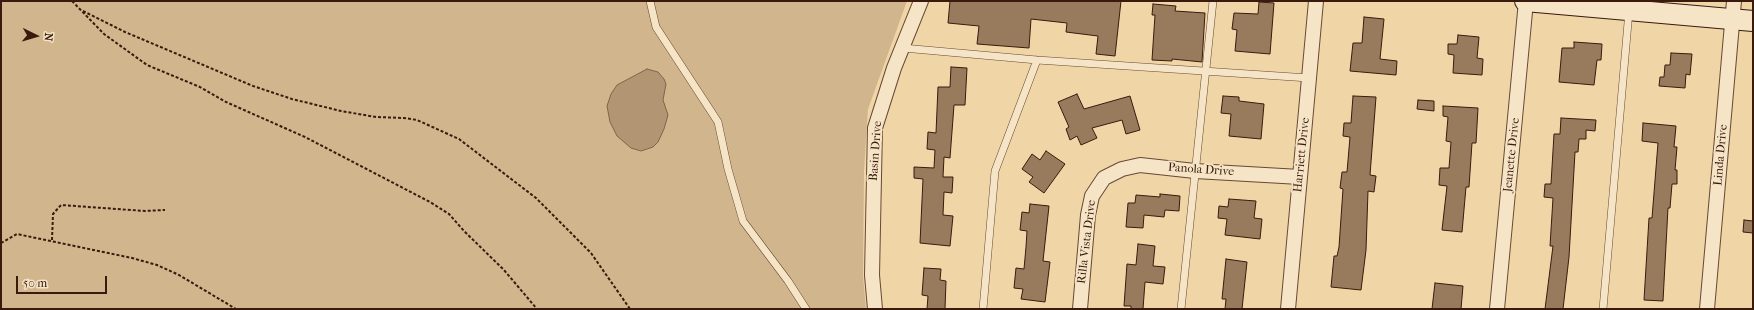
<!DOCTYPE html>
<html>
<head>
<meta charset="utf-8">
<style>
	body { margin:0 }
	#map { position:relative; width:1754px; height:310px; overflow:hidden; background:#f0d5a7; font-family:"IM FELL French Canon",serif }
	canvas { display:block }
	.frame { position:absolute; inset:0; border:2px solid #391a0d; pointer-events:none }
	.north { position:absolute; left:16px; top:16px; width:40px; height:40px; -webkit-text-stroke:3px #f5e4c6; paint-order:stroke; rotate:95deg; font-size:11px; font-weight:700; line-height:16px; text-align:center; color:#391a0d }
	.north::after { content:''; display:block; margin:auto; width:14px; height:18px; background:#391a0d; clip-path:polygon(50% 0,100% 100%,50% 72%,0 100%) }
	.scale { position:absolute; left:16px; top:276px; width:91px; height:18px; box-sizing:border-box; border:2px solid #391a0d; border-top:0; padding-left:5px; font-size:12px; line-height:14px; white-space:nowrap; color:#391a0d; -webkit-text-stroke:3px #f5e4c6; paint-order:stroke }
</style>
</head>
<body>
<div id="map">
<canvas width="1754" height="310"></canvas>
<div class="frame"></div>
<div class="north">N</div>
<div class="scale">50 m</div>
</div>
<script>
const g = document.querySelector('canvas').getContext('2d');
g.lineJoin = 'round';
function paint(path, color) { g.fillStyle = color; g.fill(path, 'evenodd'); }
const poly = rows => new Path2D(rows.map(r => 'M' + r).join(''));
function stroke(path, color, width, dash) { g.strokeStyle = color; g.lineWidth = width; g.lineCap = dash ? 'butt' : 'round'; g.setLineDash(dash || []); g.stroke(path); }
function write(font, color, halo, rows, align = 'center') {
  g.font = font + ' "IM FELL French Canon",serif'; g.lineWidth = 4; g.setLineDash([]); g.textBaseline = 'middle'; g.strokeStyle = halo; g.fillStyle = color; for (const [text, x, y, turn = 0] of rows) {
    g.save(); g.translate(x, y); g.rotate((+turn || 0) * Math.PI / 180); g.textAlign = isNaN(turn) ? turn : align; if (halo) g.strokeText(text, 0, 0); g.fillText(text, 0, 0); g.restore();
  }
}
paint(poly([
	[1,1,907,1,868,109,864,171,863,276,866,309,1,309]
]), '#d1b58d');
const water = poly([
	[647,69,658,72,664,79,666,84,663,100,668,115,664,129,658,142,653,147,641,151,631,148,617,136,610,122,607,106,611,94,617,85,647,69]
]);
paint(water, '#b29573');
stroke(water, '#82644a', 1);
const building = poly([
	[950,1,1121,1,1115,56,1096,54,1098,36,1066,32,1067,23,1031,19,1029,48,977,44,979,26,948,23,950,1],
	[1259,2,1274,3,1270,54,1235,51,1237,30,1232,29,1234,13,1258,14,1259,2],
	[1153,4,1176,6,1175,11,1205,13,1202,62,1172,59,1172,61,1152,60,1155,15,1152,15,1153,4],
	[1364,17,1384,19,1380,59,1397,61,1396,75,1350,71,1353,43,1362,43,1364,17],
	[1458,35,1479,37,1477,58,1483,59,1482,75,1453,73,1454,55,1448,54,1448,44,1457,44,1458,35],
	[1574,42,1602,44,1601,60,1597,60,1594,85,1559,82,1562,48,1574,48,1574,42],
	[1671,53,1692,54,1690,75,1686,74,1685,88,1659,86,1660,77,1664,77,1665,65,1670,65,1671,53],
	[951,67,967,68,965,105,954,105,950,158,944,157,943,177,953,177,952,193,944,192,943,215,953,216,950,246,920,243,923,179,914,178,914,167,934,168,935,150,927,149,928,132,936,133,938,87,950,87,951,67],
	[1077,94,1084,109,1130,96,1140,130,1126,134,1122,120,1092,128,1097,138,1081,145,1077,136,1070,140,1066,129,1069,127,1058,102,1077,94],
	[1223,96,1239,97,1239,101,1264,104,1261,139,1229,136,1231,114,1221,113,1223,96],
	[1353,96,1376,97,1370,175,1376,176,1374,192,1368,191,1366,250,1361,290,1331,287,1334,256,1337,256,1339,247,1343,189,1340,188,1342,172,1347,172,1350,137,1343,136,1344,123,1351,123,1353,96],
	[1418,100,1434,101,1434,111,1417,109,1418,100],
	[1443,106,1478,108,1476,143,1472,143,1469,187,1466,187,1462,232,1442,230,1447,186,1439,185,1440,168,1449,168,1451,142,1446,141,1448,117,1443,116,1443,106],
	[1561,118,1596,120,1595,131,1586,130,1586,139,1579,139,1578,152,1575,152,1569,257,1563,309,1545,309,1553,246,1550,246,1553,198,1544,197,1545,184,1551,184,1554,134,1560,134,1561,118],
	[1643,123,1676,126,1674,147,1677,147,1675,170,1677,170,1677,184,1672,184,1670,208,1668,208,1663,301,1644,300,1649,218,1652,218,1658,143,1642,141,1643,123],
	[1046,151,1065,164,1044,193,1029,182,1033,177,1022,169,1032,154,1040,160,1046,151],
	[1160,194,1180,196,1179,211,1165,210,1164,217,1144,215,1143,228,1126,227,1128,203,1135,203,1136,195,1160,197,1160,194],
	[1229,199,1256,201,1254,218,1262,219,1260,239,1225,235,1227,219,1218,218,1219,206,1228,207,1229,199],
	[1030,204,1049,206,1043,261,1050,262,1045,302,1021,299,1023,289,1014,288,1016,268,1024,269,1026,247,1027,231,1020,230,1022,212,1029,213,1030,204],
	[1744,220,1753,221,1753,233,1743,232,1744,220],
	[1138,244,1155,246,1153,266,1165,267,1163,284,1145,282,1143,309,1131,309,1131,306,1124,306,1127,264,1136,265,1138,244],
	[1226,259,1247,262,1242,309,1225,309,1226,299,1222,299,1226,259],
	[924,268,941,269,940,280,946,281,945,309,927,309,928,296,922,295,924,268],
	[1435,283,1463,286,1461,309,1432,309,1435,283]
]);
paint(building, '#987b5d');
stroke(building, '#391a0d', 1);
const lane = poly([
	[650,1,656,27,718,122,728,169,743,221,788,281,806,309],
	[903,48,1037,60,1309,78],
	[983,309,995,171,1037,60],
	[1181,309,1213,1],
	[1603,309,1629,11]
]);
const street = poly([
	[875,309,872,275,875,128,894,68,921,1],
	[1080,309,1088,215,1092,196,1104,178,1122,169,1140,165,1195,171,1300,177],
	[1288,309,1316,1],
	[1497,309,1526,1],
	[1707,309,1734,1]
]);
const secondary = poly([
	[1525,1,1753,21]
]);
stroke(lane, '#674934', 8);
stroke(street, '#674934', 16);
stroke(secondary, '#391a0d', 22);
stroke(poly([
	[72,1,104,34,147,65,200,87,226,102,305,137,430,202,449,214,464,231,504,270,537,309],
	[83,11,125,32,253,86,292,99,341,111,376,117,404,118,417,120,459,139,536,198,591,253,630,309],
	[52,240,53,214,61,205,145,211,165,210],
	[1,243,17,234,132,258,157,265,179,275,236,309]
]), '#391a0d', 2, [3, 2]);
stroke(lane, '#f5e4c6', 7);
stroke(street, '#f5e4c6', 14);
stroke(secondary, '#f5e4c6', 20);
write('12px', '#391a0d', '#f5e4c6', [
	["Basin Drive",876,151,-86],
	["Harriett Drive",1302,155,-84],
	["Jeanette Drive",1512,155,-84],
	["Linda Drive",1721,155,-85],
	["Panola Drive",1201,170,4],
	["Rilla Vista Drive",1087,242,-83]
]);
</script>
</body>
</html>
